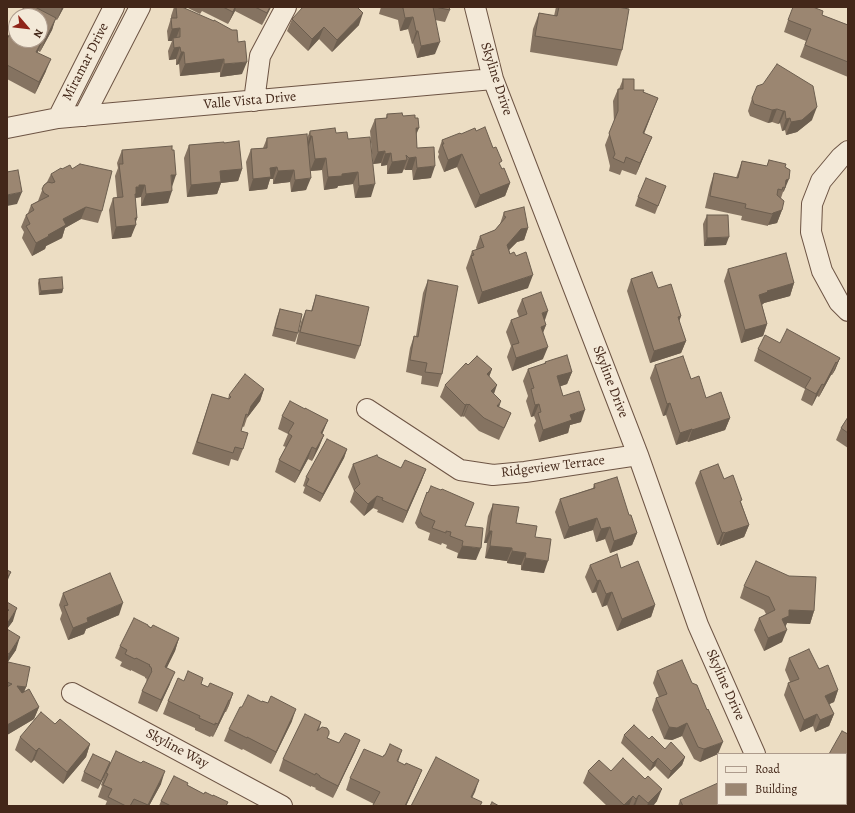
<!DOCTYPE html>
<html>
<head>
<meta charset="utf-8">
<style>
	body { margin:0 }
	#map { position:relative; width:855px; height:813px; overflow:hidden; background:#ecddc3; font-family:Alegreya,serif }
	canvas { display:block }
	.frame { position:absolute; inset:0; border:8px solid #432719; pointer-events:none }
	.legend { position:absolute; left:717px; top:753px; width:130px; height:52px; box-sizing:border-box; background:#f3e9d8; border:1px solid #ad9b8c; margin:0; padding:5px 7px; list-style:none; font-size:12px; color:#432719 }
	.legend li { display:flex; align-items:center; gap:8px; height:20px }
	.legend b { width:20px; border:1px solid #ad9b8c }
	.north { position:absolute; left:8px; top:8px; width:40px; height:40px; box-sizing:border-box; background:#f3e9d8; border:1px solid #ad9b8c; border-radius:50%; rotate:118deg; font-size:11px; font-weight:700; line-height:16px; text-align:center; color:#432719 }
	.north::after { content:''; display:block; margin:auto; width:14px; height:18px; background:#8f2418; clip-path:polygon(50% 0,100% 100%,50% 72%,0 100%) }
</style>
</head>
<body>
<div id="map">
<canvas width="855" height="813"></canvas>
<div class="frame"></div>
<ul class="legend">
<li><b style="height:5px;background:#f3e9d8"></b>Road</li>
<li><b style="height:11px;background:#9b8671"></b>Building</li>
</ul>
<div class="north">N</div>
</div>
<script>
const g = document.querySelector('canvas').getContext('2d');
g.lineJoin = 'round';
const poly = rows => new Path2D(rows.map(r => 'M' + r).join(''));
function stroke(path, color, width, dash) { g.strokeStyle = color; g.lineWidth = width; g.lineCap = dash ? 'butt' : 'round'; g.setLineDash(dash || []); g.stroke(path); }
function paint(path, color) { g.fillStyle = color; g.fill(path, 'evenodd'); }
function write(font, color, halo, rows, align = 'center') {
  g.font = font + ' Alegreya,serif'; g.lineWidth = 3; g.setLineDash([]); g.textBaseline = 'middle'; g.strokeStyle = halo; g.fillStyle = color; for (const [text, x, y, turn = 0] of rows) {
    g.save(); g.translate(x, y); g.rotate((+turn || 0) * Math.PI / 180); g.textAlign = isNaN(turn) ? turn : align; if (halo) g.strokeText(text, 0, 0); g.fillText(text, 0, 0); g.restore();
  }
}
const minor = poly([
	[475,7,493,79,638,455,698,625,755,754],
	[254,101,260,56,286,7],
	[84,116,140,7],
	[58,118,114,7],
	[7,128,58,118,493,79],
	[848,151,841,157,821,181,812,204,811,232,822,271,839,302,848,311],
	[367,409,460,470,493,475,525,472,638,455],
	[72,693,282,806],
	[777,804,778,806]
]);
stroke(minor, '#6d5444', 22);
stroke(minor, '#f3e9d8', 20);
paint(poly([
	[24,7,64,7,57,20,55,19,52,30,40,52,38,51,38,52,46,71,35,94,7,79,7,39],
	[174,7,182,7,242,74,220,77,220,72,180,76,179,64,176,65,176,59,169,60,168,51,172,41,168,41,167,31,171,18,171,16],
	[186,7,271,7,262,25,235,11,228,24,202,11,200,14],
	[381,7,449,7,450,10,445,22,435,20,435,54,417,58,413,43,412,44,408,29,400,31,398,20,379,14],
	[556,7,618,7,622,50,617,66,530,52,533,29,539,13,554,16],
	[822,15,848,25,848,77,800,57,806,41,784,32,788,20],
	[292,19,359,25,332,52,319,39,308,51,287,31],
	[623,79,634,90,643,92,658,98,644,134,652,137,636,175,622,170,620,175,609,171,610,166,605,145,614,122,613,101,618,89,619,89],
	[752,98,812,120,797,132,786,135,785,130,782,131,780,123,778,124,772,122,768,123,750,116,748,111],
	[387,114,403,116,416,134,417,148,431,178,413,180,412,170,405,170,404,169,402,173,387,174,387,165,381,166,381,163,373,164,370,131,375,119,386,118],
	[310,131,336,133,348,139,371,197,355,198,353,184,338,186,337,188,324,190,322,170,310,171,306,190,291,192,290,182,273,184,273,179,270,179,267,189,249,191,246,162,251,149,263,148,267,138,307,138],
	[476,131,500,166,510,183,505,196,475,208,457,167,444,172,438,157,439,154,438,152,442,140,461,134],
	[224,143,242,169,238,181,221,183,217,194,187,197,184,158,189,145],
	[122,150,172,187,168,203,141,206,141,197,135,198,137,218,131,237,112,239,109,210,113,198,117,197,115,176,118,168,117,163],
	[769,160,785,167,790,170,784,191,783,192,781,198,782,210,777,223,768,225,768,226,741,220,742,216,705,208,710,186,714,173,736,178,742,161,767,166],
	[62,169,72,169,102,211,98,223,81,219,65,228,62,238,46,246,45,249,32,256,22,238,24,232,21,227,26,215,28,213,31,205,38,201,44,185,47,182,51,174],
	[666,186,655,214,635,206,638,197],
	[504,212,528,228,524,240,517,242,509,250,510,254,528,288,478,304,466,268,472,251,477,250,476,248,480,236,495,230,500,224],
	[707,215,726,245,704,246,703,224],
	[728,269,794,283,790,296,764,303,762,305,767,324,763,336,741,343,724,281],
	[39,279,63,289,62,293,39,295,38,283],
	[631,279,658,288,681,316,679,321,686,341,681,353,650,363,627,291],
	[428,280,442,374,438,387,421,384,422,376,406,372,410,348,414,336,416,336,423,293],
	[316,295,360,346,355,359,296,344,301,322,306,310,311,311],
	[522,299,544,321,546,325,543,333,543,359,512,371,507,357,511,346,506,332,511,320,519,317,517,311],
	[280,309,298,333,295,342,272,336,277,317],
	[780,343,840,358,835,370,832,375,831,375,819,397,817,396,812,406,801,400,805,389,754,361,758,349],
	[545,362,572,372,567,384,560,386,563,396,581,422,570,425,568,433,539,442,534,425,536,421,534,416,531,417,526,401,528,396,523,381,528,369,544,364],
	[468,365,492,369,489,377,494,394,499,407,511,413,506,425,499,440,479,431,464,416,463,417,462,416,461,417,440,397,445,385],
	[655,365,691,379,706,398,730,418,725,430,688,442,687,441,676,445,666,415,663,416,650,378],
	[264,389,260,401,247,418,244,427,242,426,241,431,243,449,238,461,231,459,229,466,192,454,212,394,228,399,229,395],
	[305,409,328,420,322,434,324,435,319,447,312,461,308,459,295,483,275,472,279,460,286,447,283,446,288,434,278,429,282,416],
	[848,417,848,448,836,440,841,428],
	[347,449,344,458,320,502,303,493,305,487,303,486,306,477],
	[378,457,401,468,426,469,421,482,403,523,377,512,378,510,373,508,364,516,350,502,354,491,348,477,353,464],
	[700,471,724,479,741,502,749,525,744,537,720,546,720,544,717,545,695,483],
	[594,484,629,515,637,533,632,545,610,553,605,539,596,542,593,530,564,539,555,512,560,499,593,488],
	[427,492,465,526,476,560,457,558,458,553,446,548,447,545,442,543,441,545,428,540,430,533,418,528,415,523],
	[493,504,516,523,535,537,544,573,521,570,521,565,507,563,507,561,485,558,487,543,484,543,488,516],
	[590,565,621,568,655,605,651,617,617,631,607,605,602,607,596,592,592,593,585,577],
	[744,586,814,611,810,624,787,623,785,626,782,642,764,651,754,630,759,618,766,614,764,610,740,598],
	[63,593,119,615,86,629,84,634,68,640,60,619,62,613,59,605],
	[7,602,13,621,7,629,16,650,7,663],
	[148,626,179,638,175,651,166,668,170,684,157,712,138,703,142,691,147,681,146,680,147,679,145,678,145,677,131,670,131,671,120,666,122,662,115,658,120,646],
	[789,658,819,669,838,690,834,702,829,704,834,714,829,726,815,732,813,726,800,732,784,695,788,683,790,682,785,670],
	[8,662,26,687,24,692,39,707,34,719,7,735,7,664],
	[657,671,718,754,700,762,694,759,682,736,672,740,664,739,652,710,656,698,659,697,653,683],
	[184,681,201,684,208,687,233,693,229,705,226,712,225,712,213,737,211,736,210,737,195,730,195,728,163,714,168,701],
	[292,721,271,764,243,749,242,750,224,741,229,729],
	[321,722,319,730,328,738,339,743,360,740,355,752,333,798,315,789,316,788,311,786,311,787,279,771,283,759],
	[55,724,90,744,86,757,63,784,34,760,31,763,15,750,20,737],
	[848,734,848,775,846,774,846,754],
	[624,735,649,739,665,749,685,757,682,765,668,779,655,766,650,771,621,743],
	[383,757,398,762,405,765,422,770,417,782,406,806,373,806,374,804,346,790,350,778],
	[110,762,161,784,149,806,105,806,107,801,98,797,102,786,101,785,104,777,98,789,81,781,84,772],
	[588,771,611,771,657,801,653,806,607,806,583,783],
	[187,785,226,806,159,806,161,801],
	[680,800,744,805,744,806,678,806]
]), '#857361');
paint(poly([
	[62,7,64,7,57,20],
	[235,7,236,7,235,11,228,24],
	[270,7,271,7,262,25,267,13],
	[363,13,359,25,332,52,337,40],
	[413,17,408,29,400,31,405,18],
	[56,18,52,30,40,52,45,40],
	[324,27,319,39,308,51,312,39],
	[180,28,175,41,173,38,172,41,168,41,172,29],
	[416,31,418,31,413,43,412,44],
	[43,39,38,51,32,64,36,52],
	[440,42,435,54,417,58,421,46],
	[180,47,176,59,169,60,174,48],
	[181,52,184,52,179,64,176,65],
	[51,59,46,71,35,94,39,82],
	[224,59,220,72,180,76,185,64],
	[247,62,242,74,220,77,224,64],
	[658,98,653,110,639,146,643,133],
	[817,107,812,120,797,132,786,135,791,122],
	[777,109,772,122,768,123,772,110],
	[783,111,785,111,780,123,778,124],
	[790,118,785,130,782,131,786,119],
	[416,128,419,128,414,140],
	[310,136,312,136,308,148,306,148],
	[652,137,647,149,636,175,640,163],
	[385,151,381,163,373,164,378,152],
	[391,153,387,165,381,166,385,154],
	[462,154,457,167,444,172,448,160],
	[416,157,412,170,405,170,409,158],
	[326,158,322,170,310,171,315,159],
	[407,160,402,173,387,174,392,162],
	[435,166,431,178,413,180,417,168],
	[277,167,273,179,270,179,267,189,249,191,253,179,270,168],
	[242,169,238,181,221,183,217,194,187,197,191,185,220,171],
	[294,170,290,182,273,184,278,171],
	[358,172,353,184,338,186,337,188,324,190,328,177,342,174],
	[171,175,176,175,172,187],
	[311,178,306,190,291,192,295,180],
	[789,179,784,191,783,192,786,180],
	[510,183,505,196,475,208,480,195],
	[375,184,371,197,355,198,359,186],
	[139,185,145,185,141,197,135,198,136,187],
	[172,191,168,203,141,206,146,194],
	[22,192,17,204,7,206,7,195],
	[86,207,81,219,65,228,62,238,46,246,45,249,32,256,36,243,48,235,63,219],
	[782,210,777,223,768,225,773,213],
	[135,218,137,218,135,225,136,225,131,237,112,239,116,227],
	[528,228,524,240,517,242,502,257,507,245,521,229],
	[729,237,726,245,704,246,707,238],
	[533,275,528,288,478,304,482,292],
	[794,283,790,296,764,303,763,304,754,307,759,295,767,291],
	[63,289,62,293,39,295,41,291],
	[548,311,544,323,542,313],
	[681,316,677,328,678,317],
	[767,324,763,336,741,343,745,330],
	[546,325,541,337,541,327],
	[686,341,681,353,650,363,654,351],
	[548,347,543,359,512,371,516,358],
	[840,358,835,370,832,375,837,363],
	[836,362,831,375,819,397,824,385],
	[492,369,487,382,487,374],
	[572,372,567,384,553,389,557,376],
	[822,384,817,396,812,406,816,394],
	[497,385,493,397,491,391],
	[264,389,260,401,247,418,251,406],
	[501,401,497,414,497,406],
	[670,403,666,415,663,416,667,404],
	[467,404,462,416,461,417,465,405],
	[469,404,464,416,463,417,468,405],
	[539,404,534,416,531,417,535,405],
	[585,410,581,422,570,425,568,433,539,442,543,430,570,415],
	[730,418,725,430,688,442,692,430],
	[328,420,323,432,316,446,321,433],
	[692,429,687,441,676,445,680,433],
	[324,435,319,447,312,461,316,449],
	[312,447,308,459,295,483,300,471],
	[347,449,344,458,320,502,323,494],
	[426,469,421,482,403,523,407,511],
	[377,496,373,508,364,516,368,504],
	[597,518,593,530,564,539,569,527],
	[749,525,744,537,720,546,725,533],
	[610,527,605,539,596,542,601,529],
	[489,531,492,531,487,543,484,543],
	[724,532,720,544,717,545,722,533],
	[637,533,632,545,610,553,614,541],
	[462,546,481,548,476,560,457,558],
	[490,546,512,548,507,561,485,558],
	[512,551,526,553,521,565,507,563],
	[525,558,548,561,544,573,521,570],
	[11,572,7,582,7,578],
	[600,580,596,592,592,593,597,581],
	[612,592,607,605,602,607,606,594],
	[123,603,119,615,86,629,84,634,68,640,73,628,87,618],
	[655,605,651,617,617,631,622,619],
	[17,608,13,621,7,629,7,624],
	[789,610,814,611,810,624,787,623,785,628,782,619],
	[787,630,782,642,764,651,768,638],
	[20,637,16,650,7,663,7,660,9,654],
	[179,638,175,651,161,680,165,667],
	[175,672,170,684,157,712,161,700],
	[17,686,26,687,21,699],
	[838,690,834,702,821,708,825,696],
	[233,693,229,705,226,712,230,700],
	[229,700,225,712,213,737,218,724],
	[39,707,34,719,7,735,7,725],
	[296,709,292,721,271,764,276,752],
	[817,714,813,726,800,732,804,720],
	[834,714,829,726,815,732,820,720],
	[687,723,682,736,672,740,664,739,669,727],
	[360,740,355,752,333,798,338,786],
	[723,742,718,754,700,762,704,749],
	[90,744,86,757,63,784,67,772],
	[39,748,34,760,31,763,36,751],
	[402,750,398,762,397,761],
	[685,757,682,765,668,779,671,771],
	[658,758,655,766,650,771,653,763],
	[110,762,104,777,98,789,101,781],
	[422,770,417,782,406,806,405,806],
	[165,771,161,784,149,806,147,806],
	[479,780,475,792,468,806,471,797],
	[662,789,657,801,653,806,647,806,648,803],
	[639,795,635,806,633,806,636,799],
	[633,796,629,806,624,806,624,805]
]), '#6c5e4f');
const building = poly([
	[24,7,35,7,56,18,45,40,43,39,36,52,51,59,39,82,7,65,7,39,16,22,16,40,40,40,40,16,19,16,24,7],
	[176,7,182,7,214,21,214,20,232,30,237,30,238,42,245,41,247,62,224,64,224,59,185,64,184,52,181,52,180,47,174,48,173,38,180,37,180,28,172,29,171,18,177,18,176,7],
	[223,7,235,7,233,12,223,7],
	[255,7,270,7,267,13,255,7],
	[303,7,357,7,363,13,337,40,324,27,312,39,292,19,303,7],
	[401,7,433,7,440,42,421,46,418,31,416,31,413,17,405,18,403,8,401,7],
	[435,7,449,7,450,10,435,7],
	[559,7,618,7,629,9,622,50,535,36,539,13,557,16,559,7],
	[793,7,813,7,823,11,822,15,848,25,848,62,805,45,811,29,788,20,793,7],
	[777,64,813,86,817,107,802,120,791,122,790,118,786,119,785,111,783,111,777,109,772,110,754,104,752,98,757,86,763,84,777,64],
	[623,79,634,79,634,90,644,90,643,92,658,98,643,133,652,137,640,163,626,157,624,163,613,158,615,154,609,133,618,111,618,89,623,89,623,79],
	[402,113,403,116,415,115,415,118,418,118,419,128,416,128,417,148,434,147,435,166,417,168,416,157,409,158,406,155,407,160,392,162,391,153,385,154,385,151,378,152,375,119,387,118,387,114,402,113],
	[485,127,493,148,496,147,502,161,499,163,502,169,504,168,510,183,480,195,462,154,448,160,442,144,444,144,442,140,460,133,461,134,475,128,476,131,485,127],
	[335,128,336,133,347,132,348,139,370,137,375,184,359,186,358,172,342,174,342,176,328,177,326,158,315,159,312,136,310,136,310,131,335,128],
	[307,134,311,178,295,180,294,170,278,171,277,167,270,168,271,177,253,179,251,149,267,148,267,138,307,134],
	[239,141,242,169,220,171,221,182,191,185,189,145,224,142,224,143,239,141],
	[172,146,172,150,174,150,176,175,171,175,172,191,146,194,145,185,139,185,139,187,136,187,136,194,135,194,137,218,135,218,136,225,116,227,113,198,123,197,119,164,123,164,122,150,172,146],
	[769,160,786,164,785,167,790,170,789,179,786,180,785,188,783,187,782,190,778,189,777,195,784,201,782,210,773,213,772,214,745,208,746,204,710,196,714,173,738,178,742,161,767,166,769,160],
	[80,164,112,171,102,211,86,207,63,219,66,225,48,235,49,236,36,243,26,226,30,224,26,215,34,210,31,205,49,196,44,193,42,189,44,185,48,182,52,183,55,182,51,174,61,168,62,169,70,165,72,169,80,164],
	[18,170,22,192,7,195,7,172,18,170],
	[646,178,666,186,658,206,638,197,646,178],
	[524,207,528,228,521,229,507,245,510,254,514,252,516,256,526,252,533,275,482,292,471,256,474,255,472,251,484,247,480,236,495,230,506,217,504,216,504,212,524,207],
	[707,215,728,215,729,237,707,238,707,215],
	[786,253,794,283,767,291,768,292,759,295,767,324,745,330,728,269,786,253],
	[652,272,658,288,671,284,681,316,678,317,686,341,654,351,631,279,652,272],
	[62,277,63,289,41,291,39,279,62,277],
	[428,280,458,286,442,374,425,372,427,363,410,360,414,336,418,337,428,280],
	[541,292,548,311,542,313,546,325,541,327,548,347,516,358,512,345,519,343,511,320,527,314,522,299,541,292],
	[316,295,369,307,360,346,300,332,306,310,312,311,316,295],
	[280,309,302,314,298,333,275,328,280,309],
	[787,329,840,358,837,363,836,362,824,385,822,384,816,394,805,388,811,378,758,349,765,335,780,343,787,329],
	[567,355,572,372,557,376,563,396,579,391,585,410,570,415,572,420,543,430,538,413,541,412,539,404,535,405,531,389,534,388,528,369,546,363,545,362,567,355],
	[477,356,492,369,487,374,497,385,491,391,501,401,497,406,511,413,504,428,484,418,469,404,468,405,467,404,465,405,445,385,466,363,468,365,477,356],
	[683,356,691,379,699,376,706,398,721,392,730,418,692,430,692,429,680,433,670,403,667,404,655,365,683,356],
	[245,374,264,389,251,406,248,415,246,414,241,431,248,433,243,449,235,447,233,453,197,442,212,394,229,399,231,397,229,395,245,374],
	[290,401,305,409,305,408,328,420,321,433,324,435,316,449,312,447,300,471,279,460,292,436,288,433,294,423,282,416,290,401],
	[848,417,848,433,841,428,848,417],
	[327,439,347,449,323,494,306,485,309,479,306,477,327,439],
	[377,455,378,457,401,468,405,460,426,469,407,511,382,500,383,498,377,496,368,504,354,490,360,484,353,464,377,455],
	[718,464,724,479,733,475,742,500,740,501,749,525,725,533,724,532,722,533,700,471,718,464],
	[617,477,629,515,631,515,637,533,614,541,610,527,601,529,597,518,569,527,560,499,595,488,594,484,617,477],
	[431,486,441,490,442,489,474,503,465,526,483,528,481,548,462,546,463,541,450,536,451,532,446,531,446,533,432,528,435,521,423,516,420,511,427,492,428,493,431,486],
	[493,504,519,507,516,523,537,526,535,537,551,539,548,561,525,558,526,553,512,551,512,548,490,546,492,531,489,531,493,504],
	[617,554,621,568,638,561,655,605,622,619,612,592,606,594,600,580,597,581,590,565,617,554],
	[756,561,789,576,816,577,814,611,789,610,789,616,782,619,787,630,768,638,759,618,775,610,769,597,744,586,756,561],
	[7,570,11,572,7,578,7,570],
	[110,573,123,603,87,618,88,622,73,628,64,606,68,605,63,593,110,573],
	[7,602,17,608,7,624,7,612,9,610,7,609,7,602],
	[134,618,148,625,148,626,151,628,153,625,179,638,165,667,175,672,161,700,142,691,152,671,151,670,152,669,151,668,151,667,149,666,150,665,136,658,135,659,125,654,127,650,120,646,134,618],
	[7,629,20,637,9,654,7,653,7,629],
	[809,649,819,669,828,665,838,690,825,696,834,714,820,720,817,714,804,720,788,683,799,679,789,658,809,649],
	[682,660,692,683,697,685,707,710,708,709,723,742,704,749,698,747,687,723,677,728,669,727,656,698,667,694,657,671,682,660],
	[8,662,30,667,26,687,17,686,22,693,29,689,39,707,7,725,7,687,12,684,7,682,7,666,8,662],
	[188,671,203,678,201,684,208,687,210,683,233,693,230,700,229,700,218,724,215,723,215,725,199,718,200,716,168,701,178,678,184,681,188,671],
	[248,695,262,702,262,701,268,703,271,696,296,709,276,752,247,737,247,738,229,729,240,707,242,707,248,695],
	[41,712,55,724,60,719,90,744,67,772,39,748,36,751,20,737,41,712],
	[305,714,321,722,317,731,322,727,327,728,329,731,329,734,327,738,339,743,345,733,360,740,338,786,320,777,320,776,316,773,315,775,283,759,305,714],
	[634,725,649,739,652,736,665,749,671,742,685,757,671,771,658,758,653,763,624,735,634,725],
	[842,731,848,734,848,760,846,759,846,754,829,754,842,731],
	[390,744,402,750,397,761,405,765,406,763,422,770,405,806,374,806,373,805,380,792,350,778,364,749,383,757,384,755,385,755,390,744],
	[116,751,141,763,143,761,165,771,148,805,134,799,130,806,126,806,108,797,112,789,103,785,108,774,106,773,116,751],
	[93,754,110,762,101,781,84,772,93,754],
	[436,757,479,780,471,797,482,802,480,806,411,806,436,757],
	[623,758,645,779,648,776,662,789,648,803,639,795,636,799,633,796,624,805,588,771,599,760,611,771,623,758],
	[174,776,188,783,187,785,204,794,205,792,213,796,213,795,228,802,226,806,171,806,161,801,174,776],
	[718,783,718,804,744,804,744,805,742,806,683,806,680,800,718,783],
	[492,802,499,806,490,806,492,802]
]);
paint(building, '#9b8671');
stroke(building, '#6c5e4f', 1);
write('14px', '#432719', '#f3e9d8', [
	["Miramar Drive",86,62,-63],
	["Skyline Drive",496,79,72],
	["Valle Vista Drive",250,101,-5],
	["Skyline Drive",610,382,69],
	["Ridgeview Terrace",553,467,-7],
	["Skyline Drive",725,685,66],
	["Skyline Way",177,749,28]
]);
</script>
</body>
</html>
